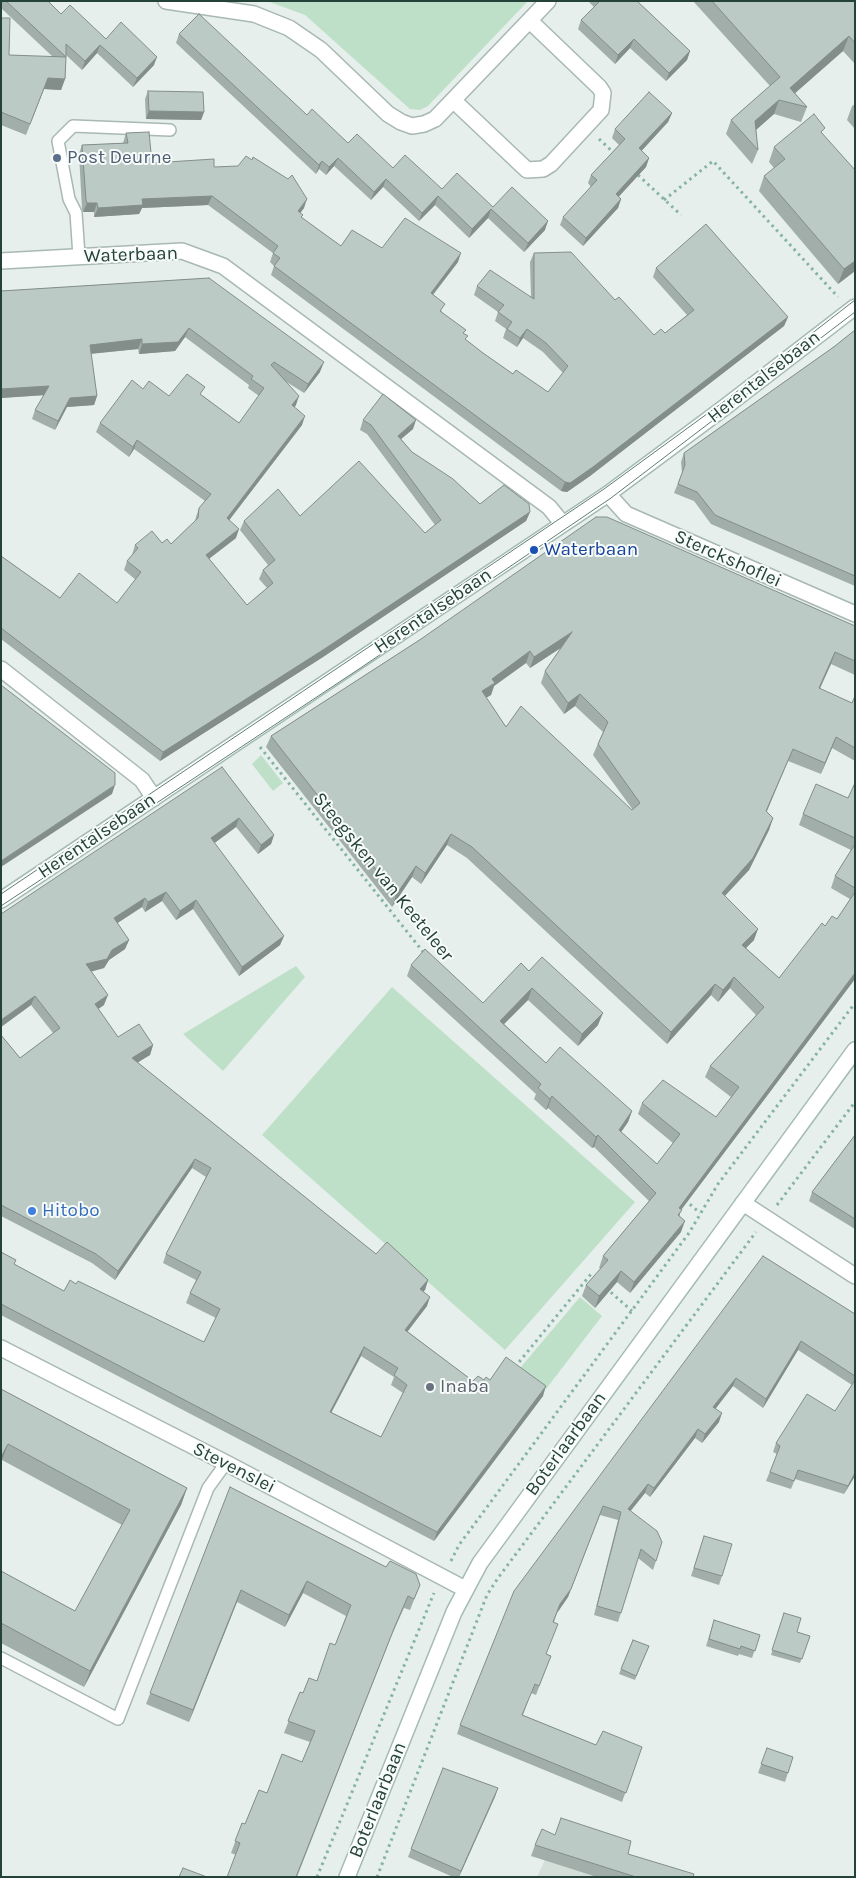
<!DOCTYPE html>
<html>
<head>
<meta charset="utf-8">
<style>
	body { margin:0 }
	#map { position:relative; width:856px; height:1878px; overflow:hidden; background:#e6efeb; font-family:Karla,sans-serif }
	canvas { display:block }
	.frame { position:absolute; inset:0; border:2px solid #24423a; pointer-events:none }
</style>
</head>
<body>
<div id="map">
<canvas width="856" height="1878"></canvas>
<div class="frame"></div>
</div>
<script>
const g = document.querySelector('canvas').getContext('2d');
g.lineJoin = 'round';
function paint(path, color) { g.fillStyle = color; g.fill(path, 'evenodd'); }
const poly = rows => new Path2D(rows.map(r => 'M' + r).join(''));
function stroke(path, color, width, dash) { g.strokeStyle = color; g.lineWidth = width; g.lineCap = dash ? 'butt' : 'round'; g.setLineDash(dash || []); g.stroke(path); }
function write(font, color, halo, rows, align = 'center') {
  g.font = font + ' Karla,sans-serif'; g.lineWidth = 4; g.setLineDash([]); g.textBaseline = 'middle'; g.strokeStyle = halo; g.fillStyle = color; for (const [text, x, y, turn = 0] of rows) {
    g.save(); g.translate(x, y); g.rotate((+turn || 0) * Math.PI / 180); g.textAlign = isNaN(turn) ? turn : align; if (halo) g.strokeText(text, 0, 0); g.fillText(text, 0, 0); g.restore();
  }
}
paint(poly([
	[553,1843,662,1877,537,1877]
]), '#d4dfda');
paint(poly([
	[267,1,528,1,428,106,420,110,410,109,305,15],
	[261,755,283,783,273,791,252,764],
	[296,966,305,977,223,1071,183,1034],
	[392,987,635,1202,505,1350,262,1135],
	[580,1297,602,1316,546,1389,520,1368]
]), '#bfe0c8');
const lane = poly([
	[79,256,76,213,69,199,58,141,73,126,170,130],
	[1,1658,118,1719,208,1488,226,1463]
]);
const street = poly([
	[166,1,254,14,289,28,321,50,388,114,401,122,412,126,424,124,435,119,548,1],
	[454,101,527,170,543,169,551,164,601,110,603,93,599,87,530,21],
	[1,261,182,251,223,266,549,507,562,523],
	[608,494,626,514,855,614],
	[1,669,142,780,154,798],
	[743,1203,855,1276],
	[1,1348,226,1463,465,1589]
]);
const secondary = poly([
	[1,900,608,494,725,407,855,307],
	[347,1877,454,1612,480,1563,855,1050]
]);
stroke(lane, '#a8b8b2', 14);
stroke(street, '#a8b8b2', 18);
stroke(secondary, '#a4bbb3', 18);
stroke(poly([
	[599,139,615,154],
	[638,175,681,215],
	[664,200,713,161,838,297],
	[260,747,424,953],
	[685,1200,700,1213],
	[777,1205,855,1102],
	[606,1288,632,1311],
	[515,1367,591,1274,596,1279],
	[451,1561,459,1545,689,1233,718,1184,855,1003],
	[317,1877,434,1593],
	[377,1877,487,1595,498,1578,756,1232]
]), '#86b3a5', 3, [2.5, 4]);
stroke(lane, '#fff', 11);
stroke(street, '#fff', 15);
stroke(secondary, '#fff', 15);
stroke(poly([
	[1,894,604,489,722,403,855,300],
	[1,906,359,669,611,498,855,312]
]), '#5f7d75', 1);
paint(poly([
	[1,1,48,1,61,14,154,65,133,87,97,53,82,70,66,55,65,79,61,90,44,89,26,135,1,125,1,18,9,55,53,57,1,8],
	[590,1,637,1,690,51,687,60,666,81,630,48,615,64,578,29,581,20,594,7,589,2],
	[693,1,855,1,855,64,843,51,795,93,807,107,801,122,774,114,756,130,758,150,752,164,726,134,731,120,770,86],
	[179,34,307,115,348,143,393,168,442,189,493,207,545,230,524,252,488,218,469,238,435,205,419,221,383,187,371,200,334,166,326,175,319,169,316,174,176,43],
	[148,91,204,112,201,120,146,119,145,99],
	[855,104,855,129,847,120,852,106],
	[672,113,668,122,641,151,649,158,646,167,618,197,621,199,618,208,583,246,560,225,563,217,591,187,588,183,591,175,619,145,612,138,615,129],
	[126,133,152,163,214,167,304,208,300,213,302,218,341,246,382,248,458,262,433,295,442,312,464,333,466,340,483,353,513,374,548,392,563,373,543,352,523,338,517,347,503,338,506,329,495,321,498,312,474,295,477,286,531,297,530,262,534,253,615,300,654,335,665,333,687,315,653,277,656,268,788,317,784,326,590,476,567,492,561,491,271,275,274,266,270,262,273,253,208,205,142,208,139,214,94,217,94,212,83,212,82,209,79,154,82,145,123,143],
	[823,134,855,271,838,284,759,191,764,176,774,168,769,162,774,147],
	[209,278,320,372,304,393,285,381,296,405,294,407,302,425,229,520,236,538,209,559,247,605,267,588,259,579,263,570,268,565,240,530,244,521,300,516,425,533,435,525,367,434,360,430,363,420,413,429,401,439,412,452,480,504,530,512,526,521,323,657,160,761,1,639,1,556,60,598,117,603,136,580,124,570,127,561,132,555,135,545,162,543,171,544,195,521,196,517,199,508,205,501,134,449,129,457,96,432,100,423,143,389,169,396,202,395,239,423,259,396,248,388,249,385,185,337,175,351,139,354,138,349,91,354,97,396,94,405,67,407,55,430,32,419,35,410,44,395,1,398,1,291],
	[855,330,855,586,711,524,694,501,674,493,682,473,681,462,684,453,835,346],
	[855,626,855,675,831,664,820,689,852,703,855,696,855,761,832,748,821,774,788,761,766,812,773,818,769,830,749,870,725,896,754,940,746,948,779,978,825,926,837,919,850,899,831,888,835,876,851,850,799,825,803,814,848,798,855,783,855,979,681,1210,679,1216,681,1232,630,1293,617,1282,595,1308,582,1296,586,1285,601,1269,599,1268,603,1256,649,1201,594,1147,592,1148,548,1108,546,1110,534,1099,536,1094,407,976,411,965,483,1003,529,971,598,1025,578,1046,528,1000,504,1024,546,1063,632,1111,628,1122,621,1132,657,1164,673,1143,638,1114,642,1103,716,1117,731,1097,705,1077,710,1066,756,1015,730,988,718,1002,711,995,667,1044,467,858,447,845,421,884,412,877,392,907,266,747,271,736,421,639],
	[561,648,545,671,541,683,564,714,575,706,603,732,593,755,633,810,632,810,506,727,486,697,491,695,494,686,526,663,530,668],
	[222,767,274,835,271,844,258,854,236,827,214,843,284,936,280,945,239,976,193,909,176,920,162,901,145,912,142,907,117,923,129,940,125,949,109,960,104,968,91,971,104,1005,98,1009,118,1037,153,1045,150,1055,137,1062,376,1254,428,1280,425,1290,423,1291,427,1306,407,1331,473,1381,490,1380,543,1396,434,1541,1,1315,1,1252,14,1264,64,1291,204,1342,216,1318,186,1303,190,1293,196,1280,163,1263,166,1254,206,1177,192,1168,115,1280,92,1263,1,1216,1,1035,20,1058,53,1033,31,1005,1,1027],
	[361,1356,394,1377,391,1385,403,1393,381,1437,331,1412],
	[855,1135,855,1229,809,1201,812,1192],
	[763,1256,855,1314,855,1476,844,1494,795,1479,791,1489,766,1481,777,1454,773,1452,776,1443,835,1411,852,1385,798,1350,763,1408,733,1386,715,1409,719,1422,702,1443,695,1438,650,1497,645,1493,630,1511,656,1561,653,1570,638,1558,618,1622,594,1615,618,1520,600,1515,568,1597,557,1613,554,1622,546,1654,551,1656,536,1695,531,1693,523,1715,596,1745,642,1747,622,1802,457,1734,460,1725],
	[1,1389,187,1488,181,1505,84,1687,1,1643,1,1571,75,1611,122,1525,2,1460,1,1462],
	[230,1487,386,1567,390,1561,416,1574,420,1585,410,1610,404,1608,391,1637,297,1877,227,1877,236,1855,231,1853,242,1823,245,1824,259,1790,267,1793,282,1754,302,1762,310,1742,284,1733,300,1692,303,1693,309,1678,317,1681,330,1643,335,1645,346,1616,303,1593,285,1627,237,1602,189,1722,146,1704],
	[704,1536,722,1576,719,1585,691,1576],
	[784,1613,797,1632,810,1636,800,1663,771,1655],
	[714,1620,760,1635,752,1658,739,1654,738,1656,706,1646],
	[633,1640,649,1646,635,1680,619,1674],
	[767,1748,793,1757,785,1782,758,1773],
	[443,1768,498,1788,459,1877,453,1877,408,1857],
	[555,1835,628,1854,693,1877,597,1877,531,1856,535,1845]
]), '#a1aea9');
paint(poly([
	[849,36,843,51,785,102,790,88],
	[634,39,630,48,615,64,618,55],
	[100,45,97,53,82,70,85,61],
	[690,51,687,60,666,81,669,73],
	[157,57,154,65,133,87,137,78],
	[48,78,65,79,61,90,44,89,26,135],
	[779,100,774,114,749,136,755,121],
	[149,111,204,112,201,120,146,119],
	[672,113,668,122,636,157,639,148],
	[338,158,334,166,326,175,329,167],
	[649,158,646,167,613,203,616,194],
	[322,161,319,169,316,174,319,165],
	[386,179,383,187,371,200,374,192],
	[212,196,208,205,142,208,139,214,94,217,98,208,142,199],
	[438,196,435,205,419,221,422,213],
	[307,199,304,208,295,220,298,211],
	[621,199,618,208,583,246,586,238],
	[87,203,97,203,94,212,83,212],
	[491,209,488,218,469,238,472,229],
	[548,221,545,230,524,252,528,243],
	[461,253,458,262,427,302,431,293],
	[855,261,855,271,838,284,844,269],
	[788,317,784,326,590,476,567,492,561,491,565,482],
	[189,328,185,337,175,351,139,354,142,344],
	[527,329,523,338,517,347,520,338],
	[142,339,138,349,87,354,90,345],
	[324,362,320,372,304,393,308,384],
	[49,386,46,395,1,398,1,389],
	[97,396,94,405,67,407,55,430,58,421,70,398],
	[299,396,296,405,289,415,292,405],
	[305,416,302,425,224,527,227,518],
	[416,420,413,429,394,445,398,436],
	[137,440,134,449,129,457,133,447],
	[530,512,526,521,323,657,160,761,163,752],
	[239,529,236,538,202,564,206,555],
	[572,632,568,643,530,668,534,657],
	[530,651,526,663,494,686,491,695,478,703,482,691,492,679],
	[835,652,831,664,814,700,819,688],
	[580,694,575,706,564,714,568,703],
	[836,737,832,748,821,774,825,763],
	[793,749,788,761,762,823,766,811],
	[115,785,112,794,1,867,1,861],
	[239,818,236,827,208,848,211,838],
	[773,818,769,830,749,870,717,904,722,893],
	[451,834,447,845,421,884,425,873],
	[274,835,271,844,258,854,261,845],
	[416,866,412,877,392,907,396,895],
	[166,892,162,901,145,912,148,902],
	[145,898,142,907,110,928,114,918],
	[196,900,193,909,176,920,180,911],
	[758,929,754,940,738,956,742,945],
	[284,936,280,945,239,976,242,967],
	[129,940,125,949,109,960,104,968,83,974,86,964,112,950],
	[855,973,855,979,681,1210,678,1221,673,1226,679,1208],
	[734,977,730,988,718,1002,723,990],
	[715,984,711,995,667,1044,671,1032],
	[532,988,528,1000,496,1032,500,1021],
	[108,995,104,1005,91,1014,95,1004],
	[35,996,31,1005,1,1027,1,1020],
	[603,1013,598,1025,578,1046,582,1034],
	[153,1045,150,1055,129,1068,132,1058],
	[552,1096,548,1108,546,1110,550,1099],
	[632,1111,628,1122,615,1141,619,1130],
	[598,1135,594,1147,592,1148,596,1137],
	[195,1159,192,1168,115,1280,118,1271],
	[685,1221,681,1232,630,1293,634,1282],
	[621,1271,617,1282,595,1308,599,1296],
	[428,1280,425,1290,417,1298,420,1289],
	[430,1297,427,1306,402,1339,405,1330],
	[801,1341,798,1350,763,1408,766,1399],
	[364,1347,361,1356,327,1421,330,1412],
	[736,1378,733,1386,710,1416,713,1407],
	[546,1386,543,1396,434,1541,437,1532],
	[722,1413,719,1422,702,1443,705,1434],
	[698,1429,695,1438,650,1497,654,1488],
	[8,1444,2,1460,1,1462,1,1457],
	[855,1473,855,1476,844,1494,848,1486],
	[648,1484,645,1493,625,1518,628,1509],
	[187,1488,181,1505,84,1687,90,1671],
	[603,1506,568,1597,557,1613,560,1604],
	[307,1581,303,1593,285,1627,289,1615],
	[241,1590,237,1602,189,1722,193,1710],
	[498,1788,495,1797,459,1877,461,1871]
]), '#838d89');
const building = poly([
	[6,1,48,1,61,14,70,5,106,39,121,22,157,57,137,78,100,45,85,61,66,44,66,57,6,1],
	[600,1,637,1,690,51,669,73,634,39,618,55,581,20,600,1],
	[712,1,855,1,855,43,849,36,790,88,807,107,779,100,755,121,758,150,731,120,780,77,712,1],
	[199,14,307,115,312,109,348,143,357,134,393,168,405,155,442,189,457,173,493,207,512,187,548,221,528,243,491,209,472,229,438,196,422,213,386,179,374,192,338,158,329,167,322,161,319,165,179,34,199,14],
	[1,18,10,18,9,55,66,57,65,79,48,78,30,124,1,112,1,18],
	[148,91,203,92,204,112,149,111,148,91],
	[649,92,672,113,639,148,649,158,616,194,621,199,586,238,563,217,597,180,591,175,625,139,615,129,649,92],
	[814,114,825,128,821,132,855,170,855,261,844,269,764,176,785,159,774,147,814,114],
	[149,132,152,163,214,159,214,167,238,166,246,156,252,160,253,157,288,179,292,175,307,199,298,211,303,215,301,217,341,246,352,230,382,248,405,218,461,253,431,293,445,304,440,311,466,330,463,333,468,336,465,339,483,353,513,374,516,370,548,392,568,366,546,343,527,329,520,338,507,329,512,322,498,312,504,305,477,286,490,270,534,299,534,253,571,252,615,300,619,297,654,335,661,329,665,333,694,310,656,268,706,224,788,317,593,467,570,483,565,482,274,266,280,258,273,253,278,246,212,196,142,199,143,205,98,208,97,203,87,203,86,200,82,145,128,143,126,133,149,132],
	[209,278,324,362,308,384,274,362,271,365,299,396,292,405,305,416,227,518,239,529,206,555,247,605,273,583,263,570,275,560,244,521,278,489,300,516,359,461,425,533,441,520,371,425,363,420,383,394,416,420,398,436,412,452,453,479,480,504,504,485,529,504,530,512,326,648,163,752,1,628,1,556,60,598,79,573,117,603,141,572,127,561,138,548,135,545,152,531,162,543,167,539,171,544,198,518,199,508,211,494,137,440,133,447,100,423,132,380,143,389,149,381,169,396,187,374,205,387,200,394,239,423,264,388,251,379,253,376,189,328,178,342,142,344,142,339,90,345,97,396,70,398,58,421,35,410,49,386,1,389,1,291,209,278],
	[855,330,855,576,715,515,697,492,678,484,685,465,684,453,835,346,855,330],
	[596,517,607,517,855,626,855,661,835,652,819,688,852,703,855,696,855,748,836,737,825,763,793,749,766,811,773,818,753,858,722,893,758,929,742,945,779,978,822,923,825,926,832,916,837,919,855,892,855,973,679,1208,682,1210,678,1215,685,1221,634,1282,621,1271,599,1296,586,1285,608,1260,603,1256,656,1193,598,1135,596,1137,552,1096,550,1099,538,1088,541,1084,411,965,425,949,483,1003,521,963,529,971,542,957,603,1013,582,1034,532,988,500,1021,546,1063,560,1047,632,1111,619,1130,657,1164,680,1134,642,1103,663,1080,716,1117,739,1087,710,1066,764,1007,734,977,723,990,715,984,671,1032,472,847,451,834,425,873,416,866,396,895,271,736,421,639,596,517],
	[572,632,545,671,568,703,580,694,608,722,598,744,640,803,632,810,521,706,506,727,482,691,495,683,492,679,530,651,534,657,572,632],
	[1,685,115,773,115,785,1,861,1,685],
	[222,767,274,835,261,845,239,818,211,838,284,936,242,967,196,900,180,911,166,892,148,902,145,898,114,918,129,940,112,950,107,959,86,964,108,995,95,1004,118,1037,139,1024,153,1045,132,1058,376,1254,387,1242,428,1280,420,1289,430,1297,405,1330,473,1381,478,1376,484,1380,486,1377,490,1380,506,1357,546,1386,437,1532,1,1304,1,1252,16,1260,14,1264,64,1291,70,1280,76,1284,78,1281,204,1342,220,1309,190,1293,201,1272,166,1254,211,1168,195,1159,118,1271,96,1254,1,1205,1,1035,20,1058,60,1028,35,996,1,1020,1,914,222,767],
	[364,1347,398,1368,394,1375,407,1385,381,1437,330,1412,364,1347],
	[855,783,855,838,803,814,816,784,848,798,855,783],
	[855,844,855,888,835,876,855,844],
	[855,1135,855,1219,812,1192,855,1135],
	[763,1256,855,1314,855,1376,801,1341,766,1399,736,1378,713,1407,722,1413,705,1434,698,1429,654,1488,648,1484,628,1509,657,1531,662,1542,656,1561,641,1549,621,1613,597,1606,621,1512,603,1506,571,1589,560,1604,553,1622,558,1624,546,1654,551,1656,539,1686,535,1684,522,1715,596,1745,603,1731,642,1747,626,1793,460,1725,514,1591,763,1256],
	[855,1380,855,1473,848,1486,798,1470,794,1481,770,1472,780,1446,776,1443,807,1394,835,1411,855,1380],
	[1,1389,187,1488,90,1671,1,1623,1,1571,75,1611,130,1510,8,1444,1,1457,1,1389],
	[230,1487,386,1567,390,1561,416,1574,420,1585,414,1599,408,1596,395,1626,296,1877,227,1877,240,1843,235,1841,242,1823,245,1824,259,1790,267,1793,282,1754,302,1762,315,1731,288,1721,300,1692,303,1693,309,1678,317,1681,330,1643,335,1645,336,1643,351,1605,307,1581,289,1615,241,1590,193,1710,150,1693,230,1487],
	[704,1536,732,1544,722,1576,694,1568,704,1536],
	[784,1613,801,1618,797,1632,810,1636,802,1659,772,1650,784,1613],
	[714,1620,760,1635,755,1651,741,1646,740,1649,709,1639,714,1620],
	[633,1640,649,1646,636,1676,621,1669,633,1640],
	[767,1748,793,1757,788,1773,761,1764,767,1748],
	[443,1768,498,1788,461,1871,411,1849,443,1768],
	[561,1818,631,1841,628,1854,694,1874,693,1877,636,1877,535,1845,542,1829,555,1835,561,1818],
	[183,1868,207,1877,179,1877,183,1868]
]);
paint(building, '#bbcac4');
stroke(building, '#838d89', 1);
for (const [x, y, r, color] of [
	[57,158,5,"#5c6f8a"],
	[534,550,5,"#1a4fb4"],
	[32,1211,5,"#3f7fe0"],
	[430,1387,5,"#6b7280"]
]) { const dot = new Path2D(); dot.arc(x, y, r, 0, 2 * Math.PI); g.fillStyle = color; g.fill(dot); stroke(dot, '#f7fbf9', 2); }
write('19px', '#4e5e75', '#f7fbf9', [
	["Post Deurne",67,158]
], 'left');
write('19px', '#24423a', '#f7fbf9', [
	["Waterbaan",131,255,-2],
	["Herentalsebaan",764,377,-38],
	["Sterckshoflei",728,559,24],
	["Herentalsebaan",433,611,-34],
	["Herentalsebaan",97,836,-34],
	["Steegsken van Keeteleer",383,877,51],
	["Boterlaarbaan",566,1444,-54],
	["Stevenslei",234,1468,27],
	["Boterlaarbaan",378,1800,-68]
]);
write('19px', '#164399', '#f7fbf9', [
	["Waterbaan",544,550]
], 'left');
write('19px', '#366cbe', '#f7fbf9', [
	["Hitobo",42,1211]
], 'left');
write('19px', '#5b616d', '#f7fbf9', [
	["Inaba",440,1387]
], 'left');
</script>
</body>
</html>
